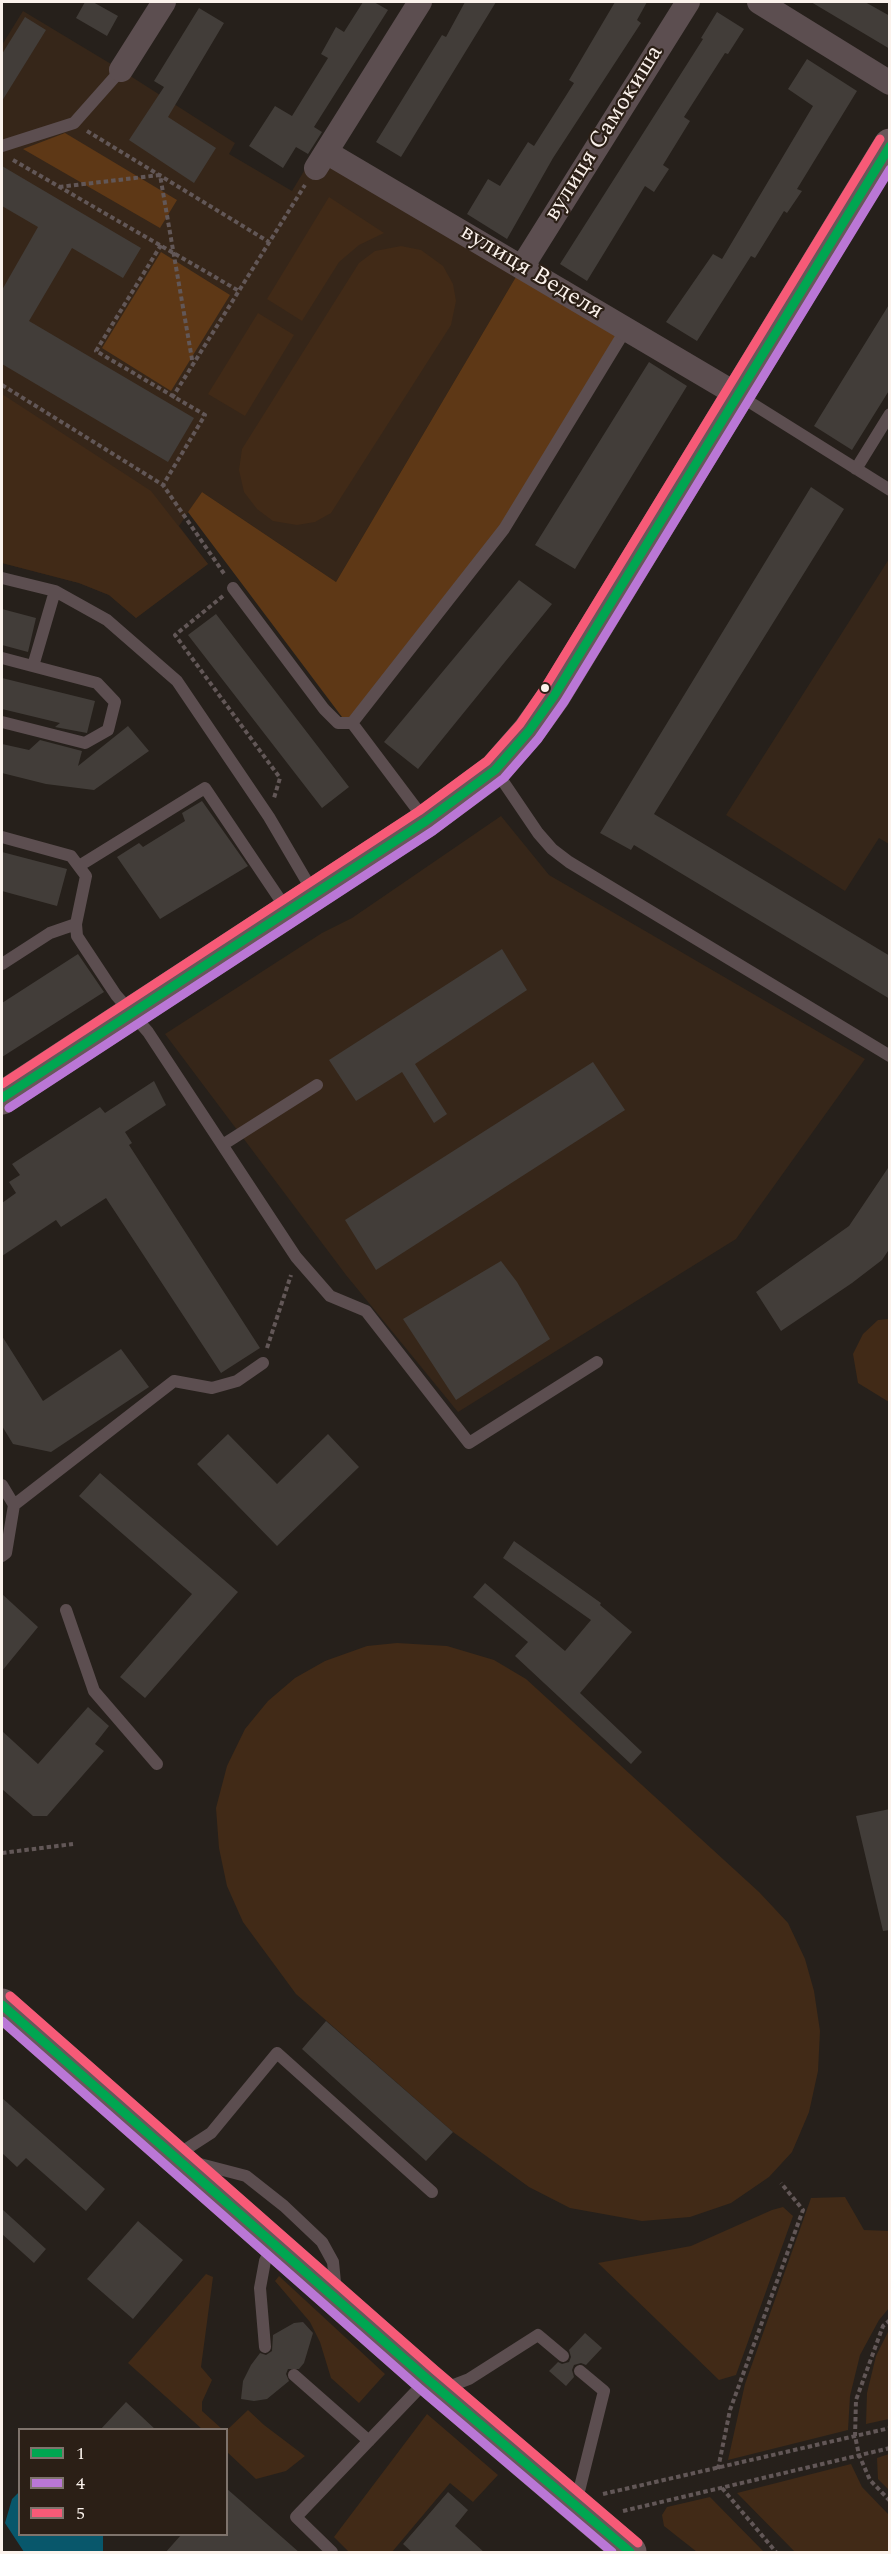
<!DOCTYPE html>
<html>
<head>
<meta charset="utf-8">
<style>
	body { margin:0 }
	#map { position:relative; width:891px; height:2554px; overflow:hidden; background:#26201b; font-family:Spectral,serif }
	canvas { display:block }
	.frame { position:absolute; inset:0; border:3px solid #fbf2ec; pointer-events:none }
	.legend { position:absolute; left:18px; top:2428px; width:210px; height:108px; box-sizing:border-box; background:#2b1f16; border:2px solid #7e736c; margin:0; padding:8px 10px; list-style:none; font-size:18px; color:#fbf2ec }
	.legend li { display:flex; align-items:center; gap:12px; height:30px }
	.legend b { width:30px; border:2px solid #7e736c }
</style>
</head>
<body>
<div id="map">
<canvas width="891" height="2554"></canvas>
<div class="frame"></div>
<ul class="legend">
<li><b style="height:8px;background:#00a651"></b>1</li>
<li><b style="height:8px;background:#ba77d6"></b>4</li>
<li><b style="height:8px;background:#f75a77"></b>5</li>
</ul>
</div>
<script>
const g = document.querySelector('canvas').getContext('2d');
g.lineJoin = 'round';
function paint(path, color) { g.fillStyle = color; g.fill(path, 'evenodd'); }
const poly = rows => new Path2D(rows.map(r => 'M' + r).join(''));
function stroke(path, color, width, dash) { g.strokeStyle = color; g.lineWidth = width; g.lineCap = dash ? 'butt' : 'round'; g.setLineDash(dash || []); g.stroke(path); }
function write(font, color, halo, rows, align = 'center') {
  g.font = font + ' Spectral,serif'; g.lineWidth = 4.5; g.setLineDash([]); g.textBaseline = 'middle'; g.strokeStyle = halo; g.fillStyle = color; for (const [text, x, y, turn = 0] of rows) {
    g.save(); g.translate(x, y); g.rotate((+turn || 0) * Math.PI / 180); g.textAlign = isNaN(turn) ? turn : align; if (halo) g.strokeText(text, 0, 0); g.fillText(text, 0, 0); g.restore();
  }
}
paint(poly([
	[23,11,121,70,235,143,229,154,292,191,307,166,328,157,520,270,336,582,202,492,179,526,208,564,136,618,109,595,79,583,2,563,2,45],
	[889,559,889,844,879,838,845,891,726,815],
	[501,816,549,875,865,1059,736,1239,458,1412,346,1275,165,1034,322,933,352,918]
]), '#362619');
paint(poly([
	[329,197,384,233,359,245,339,262,302,321,267,299],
	[401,246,421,250,443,266,453,284,456,301,451,325,331,513,315,522,297,525,273,521,257,509,244,492,239,470,242,449,359,263,375,251],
	[258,313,294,335,245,416,208,394],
	[2,394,151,491,208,564,136,618,109,595,79,583,2,563],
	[889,1319,890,1319,889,1402,858,1383,853,1354,863,1334,878,1320],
	[397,1643,447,1646,494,1660,526,1679,759,1892,788,1923,805,1959,814,1991,820,2031,818,2071,809,2112,792,2152,769,2177,731,2203,690,2217,642,2221,570,2208,529,2187,453,2132,296,1994,243,1922,227,1886,219,1848,216,1808,227,1766,245,1729,268,1701,295,1678,325,1661,367,1646],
	[845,2197,864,2230,890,2231,889,2308,879,2320,860,2355,850,2396,848,2430,728,2460,745,2384,811,2198],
	[783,2207,793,2216,736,2375,719,2380,598,2263,691,2246,772,2210],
	[206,2274,213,2277,201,2367,212,2380,202,2402,202,2411,222,2429,202,2429,128,2363],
	[279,2276,385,2374,359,2403,331,2378,320,2342,310,2322,275,2281],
	[889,2330,889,2419,866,2424,867,2393,876,2356],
	[248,2410,264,2425,305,2456,286,2471,256,2479,227,2452,227,2430],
	[427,2414,498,2475,473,2502,450,2483,392,2552,349,2552,334,2537],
	[889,2454,890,2454,889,2490,878,2479,877,2458],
	[851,2464,862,2487,889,2515,889,2552,795,2552,737,2493],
	[710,2497,764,2552,697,2552,664,2526,662,2515,667,2507]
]), '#412a17');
paint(poly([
	[65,133,177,200,160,228,23,149],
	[161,252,230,295,171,391,102,348],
	[520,270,620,329,500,527,351,717,342,717,188,512,202,492,336,582]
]), '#5e3816');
paint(poly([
	[19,2492,20,2534,103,2535,103,2552,24,2552,5,2523,12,2499]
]), '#08576b');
paint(poly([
	[85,2,93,2,118,16,107,36,76,18],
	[363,2,374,2,388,10,314,127,322,132,308,154,296,147,283,168,249,146,275,106,292,116,328,58,321,54,336,27,344,32],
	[465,2,496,2,401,157,376,142,442,35,446,37],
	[615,2,647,2,637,20,641,23,553,158,507,239,467,214,488,179,500,186,528,142,534,146,574,83,569,80],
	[811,2,865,2,890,16,890,49],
	[199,8,224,23,168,117,216,148,194,183,129,140,164,87,154,81],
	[717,12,744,29,728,54,725,53,684,117,690,121,663,165,669,169,654,192,645,186,587,281,560,264,703,39,701,38],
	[25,17,46,30,2,101,2,54],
	[807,59,857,91,797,189,802,191,787,213,784,211,755,258,751,256,697,341,666,322,713,254,722,259,813,106,788,89],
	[2,166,141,248,123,278,72,248,29,321,194,418,168,462,2,364,2,290,38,227,2,206],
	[890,303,890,389,852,450,814,426],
	[649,362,687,386,575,569,535,545],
	[811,487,844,509,654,814,890,956,890,999,634,845,631,850,600,833],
	[519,580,552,604,418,769,384,742],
	[2,609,36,618,28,652,2,645],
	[216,614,349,787,322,808,188,635],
	[2,678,95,701,87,733,55,727,60,723,2,709],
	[128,726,149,751,94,790,46,784,2,773,2,744,29,750,40,740,82,751,78,766],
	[202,801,248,866,160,919,117,857,139,843,143,847,185,821,182,813],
	[2,852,67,869,57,906,2,891],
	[502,949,527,990,415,1064,447,1114,434,1123,402,1072,356,1101,329,1060],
	[78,954,104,992,2,1057,2,1003],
	[593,1062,625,1110,376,1270,345,1220],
	[154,1081,166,1105,125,1132,132,1143,129,1145,260,1348,221,1373,106,1198,61,1227,56,1220,2,1256,2,1203,16,1193,9,1182,20,1175,12,1164,100,1107,105,1113],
	[890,1165,890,1248,882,1260,852,1283,781,1331,756,1292,849,1226],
	[501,1261,517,1282,550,1339,456,1400,403,1319],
	[2,1336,43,1401,121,1349,149,1387,51,1452,13,1444,2,1426],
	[228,1434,277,1484,328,1434,359,1467,277,1546,197,1464],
	[100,1473,238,1592,145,1698,120,1677,192,1594,79,1496],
	[514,1541,601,1603,600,1605,632,1632,580,1693,642,1752,631,1764,515,1656,528,1642,473,1597,485,1583,565,1651,591,1620,503,1558],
	[2,1594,38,1627,2,1671],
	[88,1707,109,1726,95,1744,104,1751,47,1816,33,1816,2,1789,2,1731,38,1764],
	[890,1809,890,1930,883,1931,856,1816],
	[326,2021,453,2132,426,2161,302,2049],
	[2,2098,105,2189,86,2211,26,2158,17,2167,2,2153],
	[2,2209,46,2249,34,2263,2,2234],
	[138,2221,183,2260,133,2319,87,2279],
	[303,2322,313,2333,304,2363,299,2369,288,2369,286,2374,289,2381,267,2399,254,2401,241,2399,243,2381,251,2365,260,2353,266,2355,272,2351,273,2335,294,2323],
	[585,2333,602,2348,586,2365,581,2363,574,2365,572,2370,574,2377,566,2386,549,2371,558,2362,562,2364,569,2362,571,2357,569,2350],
	[126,2402,156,2430,100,2430],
	[226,2488,300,2553,165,2553,181,2535,226,2535],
	[448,2492,468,2510,455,2526,485,2553,413,2553,403,2544]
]), '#423d39');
stroke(poly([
	[87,131,269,242],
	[13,160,239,291],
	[59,187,160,175,193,365],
	[161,245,96,351,205,415,163,485],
	[2,385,163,485,225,575],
	[172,398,305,185],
	[223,596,175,635,280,778,274,798],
	[267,1348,291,1275],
	[2,1853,73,1844],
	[890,2320,883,2326,856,2400,855,2436,859,2455,870,2480,890,2501],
	[718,2469,730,2410,803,2210,781,2183],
	[722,2488,776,2552],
	[603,2494,890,2428],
	[623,2511,890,2448]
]), '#625757', 4, [4.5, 3]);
stroke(poly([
	[2,146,74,123,121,70],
	[740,396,890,490],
	[856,469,890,414],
	[2,578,55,591,33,666],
	[233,588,324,709,338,723,352,723],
	[55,591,107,620,177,681,269,817,313,892],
	[2,658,97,683,115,702,108,730,85,743,2,722],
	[352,723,504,529,626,329],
	[352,723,425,820],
	[496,771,538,833,552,849,569,862,890,1056],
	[2,837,71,856,86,876,76,924,50,933,2,964],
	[79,866,205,788,287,910],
	[76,924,77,936,116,995,148,1032,296,1257,330,1296,366,1311,469,1443,597,1362],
	[224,1144,317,1085],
	[2,1485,14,1505,174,1381,212,1388,237,1381,263,1363],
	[2,1556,6,1553,14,1505],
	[66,1610,94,1691,157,1764],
	[177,2155,211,2133,277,2053,432,2192],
	[196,2163,246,2176,284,2206,322,2242,333,2262,336,2292],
	[265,2347,260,2288,265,2261,273,2245],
	[294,2375,369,2441],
	[443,2389,469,2379,538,2335,563,2356],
	[576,2503,604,2391,580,2371],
	[332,2552,296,2517,427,2380]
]), '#5c4e50', 12);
stroke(poly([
	[759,2,890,83],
	[121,70,164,2],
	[326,152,736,394],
	[316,168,420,2],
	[522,267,688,2]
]), '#5c4e50', 24);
stroke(poly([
	[2,1098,426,821,495,770,529,731,554,696,890,145],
	[2,2005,427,2379,630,2552]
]), '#69575a', 33);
stroke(poly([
	[2,1098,426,821,495,770,529,731,554,696,890,146],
	[2,2005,427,2379,630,2552]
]), '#00a651', 9);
stroke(poly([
	[9,1108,433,831,504,778,538,739,564,702,890,169],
	[2,2021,419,2388,612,2552]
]), '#ba77d6', 9);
stroke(poly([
	[2,1084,419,811,487,761,520,724,544,689,880,139],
	[10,1996,435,2370,638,2543]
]), '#f75a77', 9);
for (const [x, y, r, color] of [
	[545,688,5,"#fbf2ec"]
]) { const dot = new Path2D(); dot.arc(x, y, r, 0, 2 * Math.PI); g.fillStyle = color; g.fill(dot); stroke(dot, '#2b1f16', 2); }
write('24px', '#fbf2ec', '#2b1f16', [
	["вулиця Самокиша",605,134,-58],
	["вулиця Веделя",531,273,31]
]);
</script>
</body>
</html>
